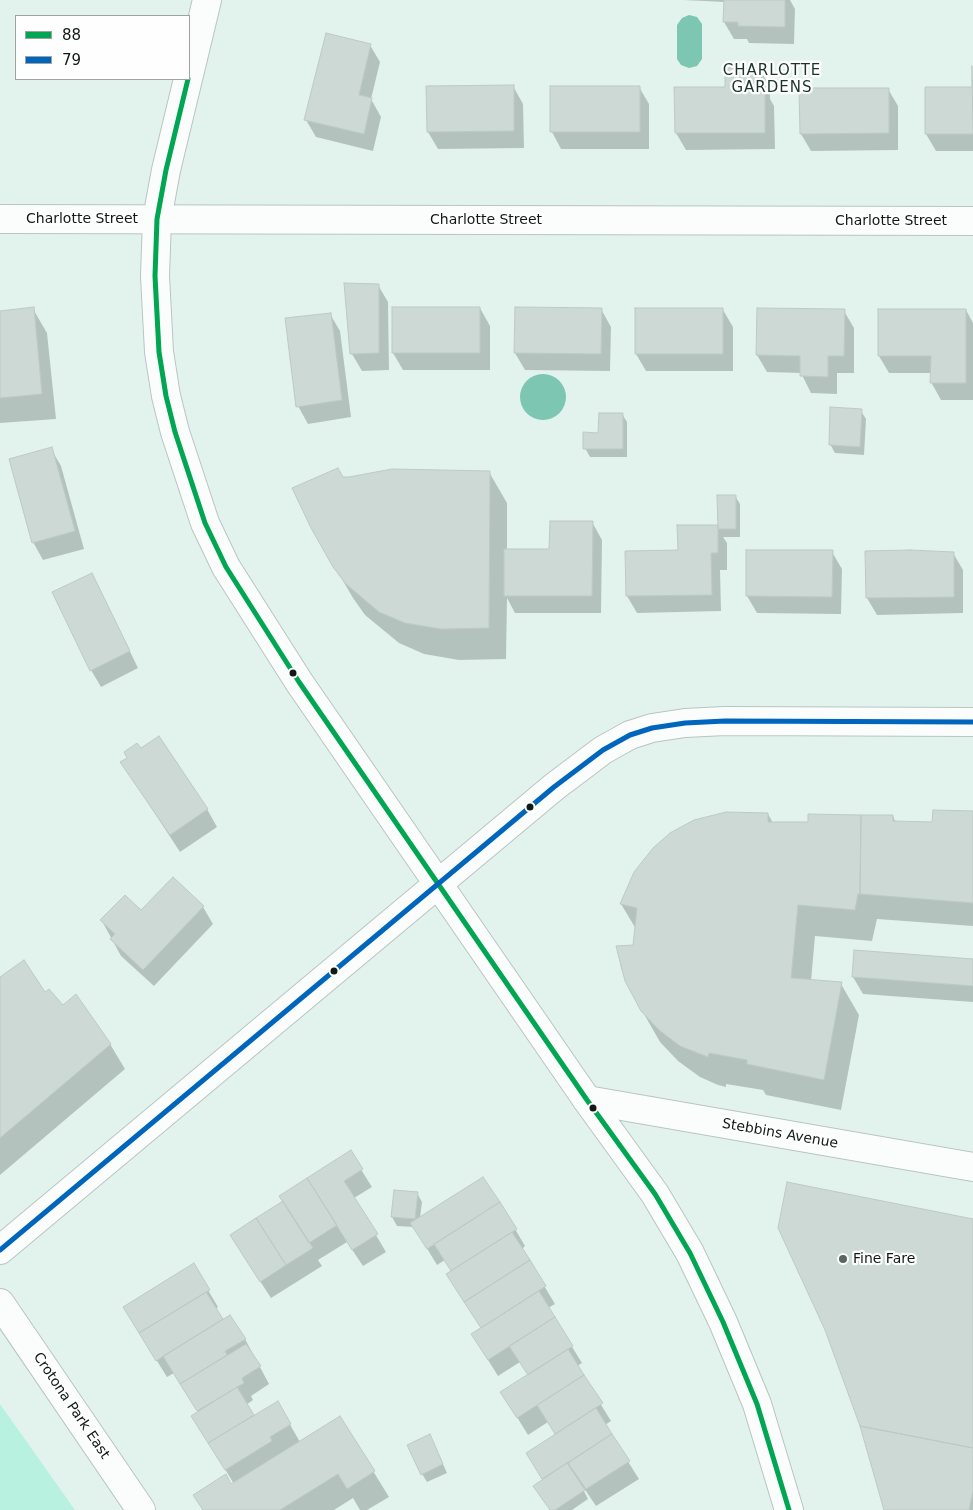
<!DOCTYPE html>
<html>
<head>
<meta charset="utf-8">
<style>
	body { margin:0 }
	#map { position:relative; width:973px; height:1510px; overflow:hidden; background:#e2f3ed; font-family:"DejaVu Sans",sans-serif }
	canvas { display:block }
	.legend { position:absolute; left:15px; top:15px; width:175px; height:65px; box-sizing:border-box; background:#fefefe; border:1px solid #9ea3a1; margin:0; padding:6px 9px; list-style:none; font-size:15px; color:#0f1a16 }
	.legend li { display:flex; align-items:center; gap:10px; height:25px }
	.legend b { width:25px; border:1px solid #9ea3a1 }
</style>
</head>
<body>
<div id="map">
<canvas width="973" height="1510"></canvas>
<ul class="legend">
<li><b style="height:6px;background:#00a651"></b>88</li>
<li><b style="height:6px;background:#0065bd"></b>79</li>
</ul>
</div>
<script>
const g = document.querySelector('canvas').getContext('2d');
g.lineJoin = 'round';
function paint(path, color) { g.fillStyle = color; g.fill(path, 'evenodd'); }
const poly = rows => new Path2D(rows.map(r => 'M' + r).join(''));
function stroke(path, color, width, dash) { g.strokeStyle = color; g.lineWidth = width; g.lineCap = dash ? 'butt' : 'round'; g.setLineDash(dash || []); g.stroke(path); }
function write(font, color, halo, rows, align = 'center') {
  g.font = font + ' "DejaVu Sans",sans-serif'; g.lineWidth = 4.5; g.setLineDash([]); g.textBaseline = 'middle'; g.strokeStyle = halo; g.fillStyle = color; for (const [text, x, y, turn = 0] of rows) {
    g.save(); g.translate(x, y); g.rotate((+turn || 0) * Math.PI / 180); g.textAlign = isNaN(turn) ? turn : align; if (halo) g.strokeText(text, 0, 0); g.fillText(text, 0, 0); g.restore();
  }
}
paint(poly([
	[0,1404,75,1510,0,1510]
]), '#b8f1e0');
paint(poly([
	[689,15,697,17,702,24,702,59,697,66,689,68,681,65,677,59,677,25,682,18],
	'520 397a23 23 0 1 1 46 0a23 23 0 1 1-46 0Z'
]), '#7cc6b2');
paint(poly([
	[683,0,790,0,795,9,794,44,749,43,747,39,734,39,724,22,725,2],
	[370,45,380,62,371,99,381,117,373,151,316,137,306,120],
	[760,70,770,87,770,99,774,106,775,149,686,150,676,133,726,88],
	[513,86,523,104,524,148,438,149,428,132,427,87],
	[639,87,649,104,649,149,561,149,552,132],
	[926,88,973,88,973,151,936,151,926,134],
	[888,89,898,106,898,150,811,151,801,134],
	[378,285,388,302,389,370,362,371,352,354],
	[480,308,490,326,490,370,403,370,393,353],
	[33,309,47,333,56,419,0,423,0,312],
	[516,309,601,309,611,327,610,371,525,370,515,353],
	[636,309,723,310,733,327,733,371,646,371,636,354],
	[966,310,973,323,973,400,941,400,931,382,931,373,889,373,879,356],
	[844,311,854,328,854,373,837,373,837,394,811,393,801,373,767,372,757,355],
	[330,314,340,331,351,417,308,424,298,406],
	[861,411,866,419,864,455,835,453,830,444],
	[622,414,627,422,627,457,590,457,585,448],
	[51,449,61,466,84,549,43,560,33,542],
	[489,472,507,503,507,551,551,550,592,522,602,540,601,613,515,613,507,598,506,659,459,660,424,654,399,643,365,615,353,598,312,528,342,478],
	[719,496,735,496,740,504,740,537,723,537,727,543,727,570,720,570,721,611,637,613,627,596,680,551,717,526,719,530],
	[832,552,842,569,841,614,757,613,747,596],
	[953,553,963,570,963,613,877,615,867,598],
	[92,574,138,668,101,687,91,670],
	[122,763,207,809,217,827,180,852],
	[973,812,973,926,877,919,872,941,815,936,811,981,841,984,859,1015,841,1110,766,1095,763,1090,726,1084,726,1087,718,1085,700,1077,678,1061,660,1042,632,993,621,968,618,947,634,946,636,929,621,904,768,814,773,823,809,824,893,816,896,823,933,823],
	[203,907,213,924,154,986,121,956,102,921,141,912],
	[973,960,973,1002,863,994,853,977],
	[0,978,44,994,63,1007,110,1044,125,1069,0,1175],
	[350,1152,372,1187,354,1198,386,1252,363,1266,347,1242,318,1260,322,1266,271,1298,241,1252],
	[395,1192,417,1193,422,1202,420,1218,515,1229,525,1246,522,1249,555,1304,548,1308,582,1363,577,1366,611,1421,605,1425,639,1479,596,1506,584,1488,583,1489,588,1499,572,1510,550,1510,544,1480,527,1453,556,1435,548,1422,528,1435,512,1409,529,1376,520,1362,498,1376,483,1352,482,1329,447,1274,452,1271,445,1260,437,1265,414,1227,397,1226,392,1217],
	[973,1220,973,1510,885,1510],
	[193,1265,218,1307,215,1309,222,1321,245,1339,269,1384,251,1396,253,1400,246,1405,254,1417,277,1402,300,1442,340,1417,389,1497,367,1510,360,1510,353,1498,334,1510,203,1510,234,1484,203,1433,199,1412,174,1373,167,1377,134,1324],
	[434,1444,447,1473,427,1482,422,1474]
]), '#0003');
const building = poly([
	[724,0,785,0,785,27,738,26,738,22,723,22,724,0],
	[326,33,371,44,359,95,372,98,364,134,304,120,326,33],
	[972,66,973,134,925,134,925,87,972,87,972,66],
	[725,68,761,68,761,88,765,88,765,133,675,133,674,87,725,87,725,68],
	[514,85,514,131,427,132,426,86,514,85],
	[550,86,640,86,640,132,550,132,550,86],
	[799,88,889,88,889,133,800,134,799,88],
	[344,283,379,284,379,353,350,354,344,283],
	[34,307,42,394,0,398,0,311,34,307],
	[392,307,480,307,480,353,392,353,392,307],
	[515,307,602,308,601,354,514,353,515,307],
	[635,308,723,308,723,354,635,354,635,308],
	[757,308,845,309,844,356,828,356,828,377,800,376,800,356,756,355,757,308],
	[878,309,966,309,966,383,930,383,931,356,878,356,878,309],
	[331,313,342,400,296,407,285,318,331,313],
	[830,407,862,409,860,447,829,445,830,407],
	[599,413,623,413,623,449,583,449,583,432,598,433,599,413],
	[52,447,75,531,32,543,9,459,52,447],
	[338,468,343,477,349,477,392,469,490,471,489,628,441,629,405,623,379,612,346,584,333,567,311,528,292,488,338,468],
	[717,495,736,495,736,529,718,529,717,495],
	[550,521,593,521,592,596,504,596,504,549,549,549,550,521],
	[677,525,718,525,718,553,711,553,712,595,626,596,625,551,678,550,677,525],
	[746,550,833,550,832,597,746,596,746,550],
	[910,550,954,552,954,597,866,598,865,551,910,550],
	[92,573,130,651,90,671,52,592,92,573],
	[159,736,208,809,170,835,120,762,127,758,124,752,137,743,141,748,159,736],
	[933,810,973,811,973,903,860,894,861,815,893,815,893,821,932,822,933,810],
	[726,812,768,813,768,822,808,822,808,814,861,815,860,894,858,894,855,910,798,905,791,978,842,982,824,1080,747,1064,747,1060,709,1053,708,1057,680,1046,659,1030,641,1011,625,981,616,946,633,945,637,908,620,904,634,872,653,848,670,833,694,820,726,812],
	[173,877,204,906,143,970,110,939,115,934,100,920,125,895,141,910,173,877],
	[854,950,973,959,973,986,852,977,854,950],
	[24,960,45,992,49,989,63,1005,76,994,111,1044,0,1138,0,977,24,960],
	[351,1150,363,1169,344,1181,378,1234,352,1250,307,1178,351,1150],
	[483,1177,500,1202,427,1249,410,1223,483,1177],
	[307,1178,337,1225,309,1243,279,1196,307,1178],
	[787,1182,973,1219,973,1448,860,1426,825,1330,778,1228,787,1182],
	[394,1190,418,1192,415,1219,391,1217,394,1190],
	[283,1201,313,1248,286,1265,256,1218,283,1201],
	[500,1202,517,1229,451,1271,434,1244,500,1202],
	[256,1218,286,1265,260,1282,230,1235,256,1218],
	[512,1232,530,1260,464,1302,446,1274,512,1232],
	[530,1260,546,1286,481,1328,464,1302,530,1260],
	[194,1263,210,1290,139,1333,123,1307,194,1263],
	[539,1291,555,1317,488,1360,471,1334,539,1291],
	[206,1292,223,1319,156,1361,139,1333,206,1292],
	[230,1315,246,1339,225,1351,227,1355,180,1384,163,1356,230,1315],
	[555,1317,573,1346,528,1375,509,1346,555,1317],
	[246,1344,261,1366,242,1378,244,1383,197,1411,180,1384,246,1344],
	[568,1349,584,1375,517,1418,500,1392,568,1349],
	[584,1375,603,1403,555,1434,537,1405,584,1375],
	[237,1387,254,1415,208,1443,191,1416,237,1387],
	[278,1401,291,1424,270,1437,272,1441,225,1470,208,1443,278,1401],
	[596,1408,612,1434,542,1479,526,1453,596,1408],
	[340,1416,375,1471,347,1489,338,1474,280,1510,203,1510,193,1495,226,1474,231,1484,340,1416],
	[860,1426,973,1448,973,1491,969,1510,884,1510,860,1426],
	[430,1434,443,1464,421,1475,407,1445,430,1434],
	[612,1434,630,1461,586,1489,568,1463,612,1434],
	[567,1463,585,1490,555,1510,550,1510,533,1486,567,1463]
]);
paint(building, '#ccd9d4');
stroke(building, '#bdc9c5', 1);
const street = poly([
	[0,219,973,221],
	[587,1100,973,1167],
	[0,1303,141,1510]
]);
const secondary = poly([
	[189,75,207,0],
	[188,79,166,170,157,219,155,276,159,352,166,396,175,432,205,523,226,567,299,682,587,1100,655,1194,690,1253,723,1322,757,1404,789,1510],
	[0,1250,554,787,603,750,630,735,652,728,685,723,725,721,973,722]
]);
stroke(street, '#b8c5c0', 30);
stroke(secondary, '#b8c5c0', 30);
stroke(street, '#fbfdfc', 28);
stroke(secondary, '#fbfdfc', 28);
stroke(poly([
	[188,79,166,170,157,219,155,276,159,352,166,396,175,432,205,523,226,567,299,682,587,1100,655,1194,690,1253,723,1322,757,1404,789,1510]
]), '#00a651', 5);
stroke(poly([
	[0,1250,554,787,603,750,630,735,652,728,685,723,725,721,973,722]
]), '#0065bd', 5);
for (const [x, y, r, color] of [
	[293,673,4.5,"#0f1a16"],
	[530,807,4.5,"#0f1a16"],
	[334,971,4.5,"#0f1a16"],
	[593,1108,4.5,"#0f1a16"],
	[843,1259,5,"#596661"]
]) { const dot = new Path2D(); dot.arc(x, y, r, 0, 2 * Math.PI); g.fillStyle = color; g.fill(dot); stroke(dot, '#fefefe', 2); }
write('14px', '#0f1a16', '#fefefe', [
	["Charlotte Street",82,219],
	["Charlotte Street",486,220],
	["Charlotte Street",891,221],
	["Stebbins Avenue",780,1134,10],
	["Crotona Park East",71,1406,56]
]);
write('14px', '#0f1a16', '#fefefe', [
	["Fine Fare",853,1259]
], 'left');
g.letterSpacing = '1px';
write('15px', '#1c342d', '#fefefe', [
	["CHARLOTTE",772,71],
	["GARDENS",772,88]
]);
g.letterSpacing = '0px';
</script>
</body>
</html>
